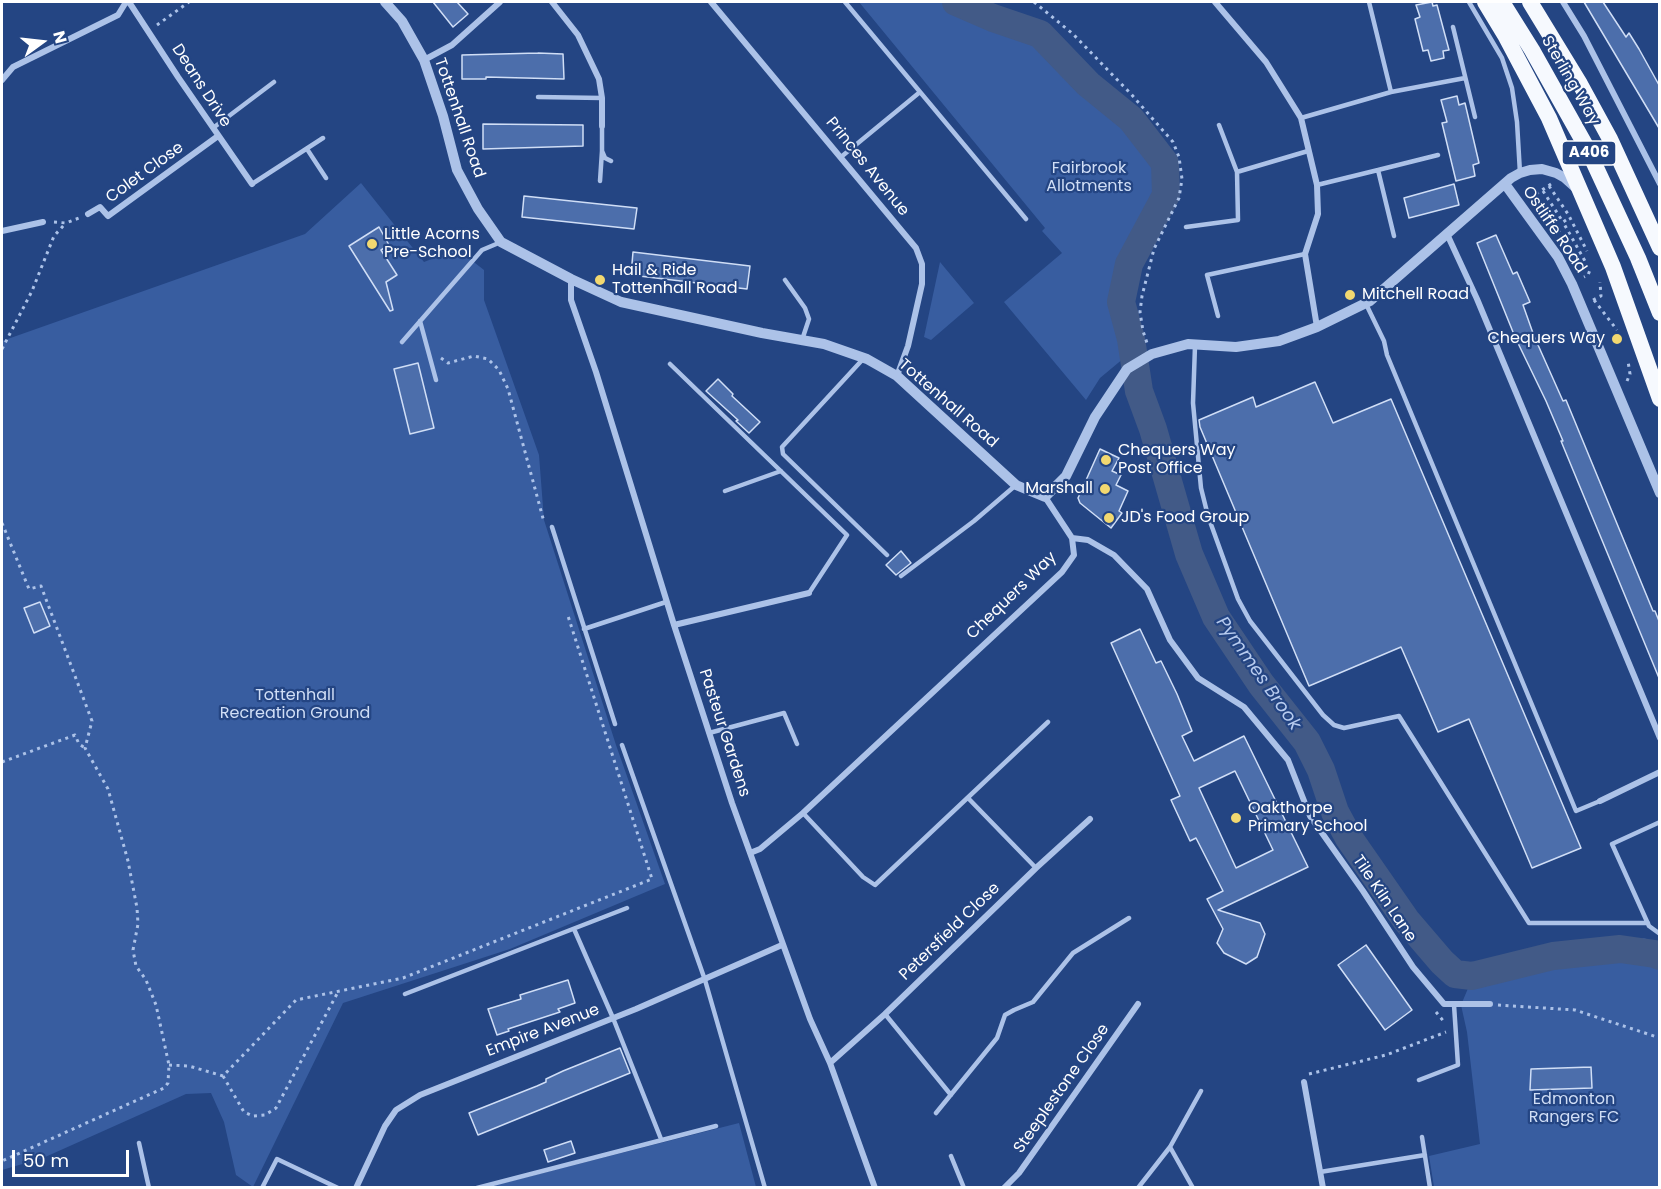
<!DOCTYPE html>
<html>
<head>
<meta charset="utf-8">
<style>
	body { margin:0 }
	#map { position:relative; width:1661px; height:1189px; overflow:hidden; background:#244583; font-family:Poppins,sans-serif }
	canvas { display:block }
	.frame { position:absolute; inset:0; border:3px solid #fff; pointer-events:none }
	.north { position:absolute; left:12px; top:12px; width:60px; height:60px; -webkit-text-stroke:4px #244583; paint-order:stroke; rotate:75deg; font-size:16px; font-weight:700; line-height:24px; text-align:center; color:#fff }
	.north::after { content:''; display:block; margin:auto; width:21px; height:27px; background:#fff; clip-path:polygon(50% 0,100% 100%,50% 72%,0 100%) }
	.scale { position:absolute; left:12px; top:1150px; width:117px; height:27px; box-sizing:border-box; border:3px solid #fff; border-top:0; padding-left:8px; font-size:18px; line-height:21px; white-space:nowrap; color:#fff; -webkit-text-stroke:4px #244583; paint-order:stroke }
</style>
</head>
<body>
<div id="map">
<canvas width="1661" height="1189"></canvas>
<div class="frame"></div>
<div class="north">N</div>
<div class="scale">50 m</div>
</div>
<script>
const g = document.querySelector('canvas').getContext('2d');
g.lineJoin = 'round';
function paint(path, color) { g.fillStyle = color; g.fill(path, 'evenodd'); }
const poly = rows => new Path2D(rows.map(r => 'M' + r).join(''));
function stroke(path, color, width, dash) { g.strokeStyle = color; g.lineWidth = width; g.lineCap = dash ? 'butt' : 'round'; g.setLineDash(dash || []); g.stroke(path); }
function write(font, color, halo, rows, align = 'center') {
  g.font = font + ' Poppins,sans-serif'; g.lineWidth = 4.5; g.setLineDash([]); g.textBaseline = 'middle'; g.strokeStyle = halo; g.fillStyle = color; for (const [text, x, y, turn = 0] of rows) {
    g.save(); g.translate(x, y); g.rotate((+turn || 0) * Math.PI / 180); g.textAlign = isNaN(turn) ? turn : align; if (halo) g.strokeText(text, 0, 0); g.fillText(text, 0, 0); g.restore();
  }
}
paint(poly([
	[859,2,947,2,957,11,1034,37,1148,143,1157,160,1161,177,1159,191,1152,206,1136,227,1127,247,1121,272,1118,306,1124,358,1100,378,1086,400,1004,302,1062,253,1042,231,1045,228],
	[361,183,424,262,457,249,484,270,484,300,539,455,544,520,616,745,665,884,510,949,343,1003,253,1187,236,1175,224,1122,211,1093,186,1094,43,1158,2,1170,2,341,305,234],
	[940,262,974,303,931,340,924,337],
	[1644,938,1659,944,1659,1187,1434,1187,1429,1156,1480,1144,1467,1032,1461,1005,1477,967,1558,945],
	[739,1123,756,1187,484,1188]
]), '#385da0');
stroke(poly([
	[956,2,993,18,1040,34,1088,84,1131,119,1165,163,1166,195,1129,264,1121,302,1131,339,1139,391,1153,429,1189,554,1216,617,1261,684,1307,742,1321,770,1335,812,1349,838,1406,920,1442,962,1455,974,1472,976,1553,956,1620,949,1655,954,1660,956]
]), '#425a87', 28);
const building = poly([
	[433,2,457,2,468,14,453,27,433,2],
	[1432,2,1433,6,1437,5,1449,50,1443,51,1444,58,1431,61,1428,50,1423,51,1415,19,1420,17,1416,5,1432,2],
	[1584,2,1603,2,1626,37,1629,33,1639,49,1659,85,1659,128,1584,2],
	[538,53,563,54,564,79,486,77,486,79,462,79,462,55,538,53],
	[1457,96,1459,105,1465,103,1479,163,1473,165,1475,176,1456,181,1442,123,1447,122,1441,100,1457,96],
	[483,124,583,125,583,146,483,149,483,124],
	[1454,184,1459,205,1409,218,1404,198,1454,184],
	[524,196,637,208,634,229,522,217,524,196],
	[379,227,389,245,381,250,397,275,386,282,393,310,390,311,349,246,379,227],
	[1496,235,1513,274,1517,272,1530,302,1523,305,1534,336,1563,401,1566,400,1653,611,1655,611,1659,621,1659,678,1561,441,1563,441,1546,401,1515,337,1477,243,1496,235],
	[633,252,750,266,747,289,631,275,633,252],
	[418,363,434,428,410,434,394,369,418,363],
	[718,379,733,394,732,396,760,422,749,433,736,421,738,420,706,391,718,379],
	[1315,382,1333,423,1391,399,1581,848,1532,868,1469,719,1438,732,1401,647,1309,686,1200,427,1199,420,1253,397,1256,407,1315,382],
	[1100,449,1119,458,1112,471,1121,475,1116,485,1128,491,1119,511,1122,513,1111,528,1080,503,1078,498,1100,449],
	[901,551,911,563,896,575,886,565,901,551],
	[40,602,50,626,34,633,24,608,40,602],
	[1140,629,1156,663,1161,661,1177,694,1192,731,1182,736,1194,761,1244,736,1308,867,1218,910,1260,923,1265,934,1257,957,1246,964,1224,953,1217,943,1223,929,1207,899,1223,891,1196,838,1190,841,1171,800,1180,796,1111,643,1140,629],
	[1235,771,1273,850,1236,868,1199,788,1235,771],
	[1366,945,1412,1010,1385,1030,1338,965,1366,945],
	[568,980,575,1003,558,1009,560,1012,508,1029,509,1031,497,1035,488,1009,521,999,520,995,568,980],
	[620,1048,630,1073,478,1135,469,1113,537,1086,546,1082,546,1079,563,1071,620,1048],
	[1591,1067,1592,1088,1530,1090,1531,1069,1591,1067],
	[571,1141,575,1153,548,1162,544,1150,571,1141]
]);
paint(building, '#4c6eab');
stroke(building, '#d0def6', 1.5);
stroke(poly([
	[1034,2,1073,34,1131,94,1173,142,1179,157,1182,179,1179,198,1154,249,1142,296,1140,312,1143,331,1147,343],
	[157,25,189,2],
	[1551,184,1536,194,1569,247],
	[1549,186,1568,214,1587,251],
	[1543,191,1563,222],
	[1566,220,1563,222,1590,270,1588,275,1584,277],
	[54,222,66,223,79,218],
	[1593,300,1601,296,1600,282],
	[1594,300,1617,330],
	[2,349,32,291,54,236,66,223],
	[441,358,448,363,474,356,488,359,499,370,508,389,544,522],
	[1627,381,1630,374,1628,361],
	[2,523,29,589,41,586,92,721,85,748,108,789,128,861,137,908,138,924,133,950,136,966,146,980,156,1005,169,1065,168,1083,164,1088,2,1161],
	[2,762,75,735,79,744,85,748],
	[1498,1005,1575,1010,1660,1038],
	[1436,1012,1445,1023],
	[169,1065,189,1066,223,1076,296,1000,403,978,652,879,568,616],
	[1309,1074,1386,1055,1446,1032],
	[223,1076,244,1112,253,1116,265,1115,276,1108,338,992]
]), '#acc2e8', 3, [3, 4.5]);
stroke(poly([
	[845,2,1026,219],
	[1369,2,1391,92],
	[1469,2,1502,58,1512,88,1517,122,1520,173],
	[1453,27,1475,117],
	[538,97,602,98],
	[1301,118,1391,92,1465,78],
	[602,126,602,151,605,158,611,161],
	[213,128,274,82],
	[307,149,326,178],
	[841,157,920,92],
	[1237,172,1308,151],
	[600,181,602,151],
	[252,184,323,138],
	[1317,185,1378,170],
	[1186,227,1238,220,1237,172,1219,125],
	[1394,236,1378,170,1438,155],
	[785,280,805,308,809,319,802,340],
	[1366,304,1384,341,1387,355,1576,811,1600,801],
	[1218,316,1207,275,1305,254],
	[420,321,436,380],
	[402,342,482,250,501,242],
	[1195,346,1193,403,1201,488,1208,516,1238,599,1250,621,1323,715,1334,725,1344,728,1399,716,1529,923,1648,923],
	[864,358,782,447,783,454,887,555],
	[670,364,847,535,809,593],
	[725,491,781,471],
	[552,527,615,724],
	[901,576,974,521,1016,485],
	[584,629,666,602],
	[709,733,784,713,797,744],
	[622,745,705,980,765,1188],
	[968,798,1036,868],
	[803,813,863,877,875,885,1048,722],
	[1660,822,1612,844,1649,926,1660,934],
	[574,929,613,1018,661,1139],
	[405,994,627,908],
	[885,1014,951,1095],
	[1419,1080,1458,1065,1454,1005],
	[936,1113,997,1038,1005,1015,1014,1010,1033,1002,1073,953,1129,918],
	[1422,1137,1430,1188],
	[139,1143,149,1188],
	[1170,1147,1193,1188],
	[951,1156,964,1188],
	[1320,1172,1425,1155],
	[262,1188,277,1159,338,1188],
	[477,1188,716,1126],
	[1138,1188,1170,1147,1201,1091]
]), '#acc2e8', 4.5);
stroke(poly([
	[129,2,178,77,252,184],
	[552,2,578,35,599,79,602,98,602,126],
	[711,2,916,248,922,264,922,284,908,346,897,376],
	[1215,2,1266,62,1301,118,1317,185,1318,214,1305,254,1317,327],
	[1563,2,1584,36,1660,184],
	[424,60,452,45,500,2],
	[2,80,13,67,118,15,126,2],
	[88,214,100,207,108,216,218,136],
	[2,231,43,222],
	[1447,234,1477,299,1660,738],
	[571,279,571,300,596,372,674,625,732,803,810,1019,830,1063,875,1188],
	[1072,538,1088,540,1114,555,1147,589,1170,640,1198,678,1244,707,1288,760,1310,816,1363,891,1413,967,1444,1004,1490,1004],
	[674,625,809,593],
	[1600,801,1660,772],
	[750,853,760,849,803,813,1062,572,1074,555,1072,538,1045,497],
	[830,1063,885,1014,1036,868,1090,819],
	[1304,1082,1323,1188],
	[356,1188,385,1126,396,1110,420,1095,636,1009,782,945],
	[1004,1188,1019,1173,1138,1004]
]), '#acc2e8', 6);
stroke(poly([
	[385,2,402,21,424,60,443,116,457,170,478,209,501,242,571,279,621,302,762,333,824,344,867,359,897,376,1016,485,1045,497,1066,476,1095,417,1127,369,1152,354,1188,344,1236,347,1279,341,1317,327,1370,301,1511,178,1520,173,1530,170,1542,169,1556,173,1565,178,1575,187],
	[1505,184,1558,257,1572,284,1660,493]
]), '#acc2e8', 10);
stroke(poly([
	[1485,2,1505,35,1549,118,1613,267,1660,399],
	[1502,2,1532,50,1587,148,1638,258,1660,313],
	[1530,2,1580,84,1610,139,1660,248]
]), '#f6f9fe', 16);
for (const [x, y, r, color] of [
	[372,244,6,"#f2d870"],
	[600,280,6,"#f2d870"],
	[1350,295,6,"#f2d870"],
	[1617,339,6,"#f2d870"],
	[1106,460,6,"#f2d870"],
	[1105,489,6,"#f2d870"],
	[1109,518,6,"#f2d870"],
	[1236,818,6,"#f2d870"]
]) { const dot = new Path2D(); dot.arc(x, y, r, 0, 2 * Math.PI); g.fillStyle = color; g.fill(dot); stroke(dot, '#244583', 2); }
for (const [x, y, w] of [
	[1589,153,54]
]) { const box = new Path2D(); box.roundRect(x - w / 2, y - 12, w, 24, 4.5); g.fillStyle = '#244583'; g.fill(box); stroke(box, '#fff', 1.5); }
write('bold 15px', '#fff', null, [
	["A406",1589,153]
]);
write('16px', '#fff', '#244583', [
	["Sterling Way",1570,81,60],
	["Deans Drive",201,86,57],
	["Tottenhall Road",459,118,71],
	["Princes Avenue",867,167,51],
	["Colet Close",145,173,-36],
	["Ostliffe Road",1554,230,56],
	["Tottenhall Road",948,404,41],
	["Chequers Way",1012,596,-44],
	["Pasteur Gardens",724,733,72],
	["Tile Kiln Lane",1384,899,56],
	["Petersfield Close",950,932,-44],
	["Empire Avenue",543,1031,-21],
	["Steeplestone Close",1062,1089,-55]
]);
write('16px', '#d0def6', '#244583', [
	["Fairbrook",1089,169],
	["Allotments",1089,187],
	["Tottenhall",295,696],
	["Recreation Ground",295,714],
	["Edmonton",1574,1100],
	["Rangers FC",1574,1118]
]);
write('16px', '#fff', '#244583', [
	["Little Acorns",384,235],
	["Pre-School",384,253],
	["Hail & Ride",612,271],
	["Tottenhall Road",612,289],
	["Mitchell Road",1362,295],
	["Chequers Way",1605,339,"right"],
	["Chequers Way",1118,451],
	["Post Office",1118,469],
	["Marshall",1093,489,"right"],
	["JD's Food Group",1121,518],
	["Oakthorpe",1248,809],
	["Primary School",1248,827]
], 'left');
write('italic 18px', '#b8ccef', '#244583', [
	["Pymmes Brook",1258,674,55]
]);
</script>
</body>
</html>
